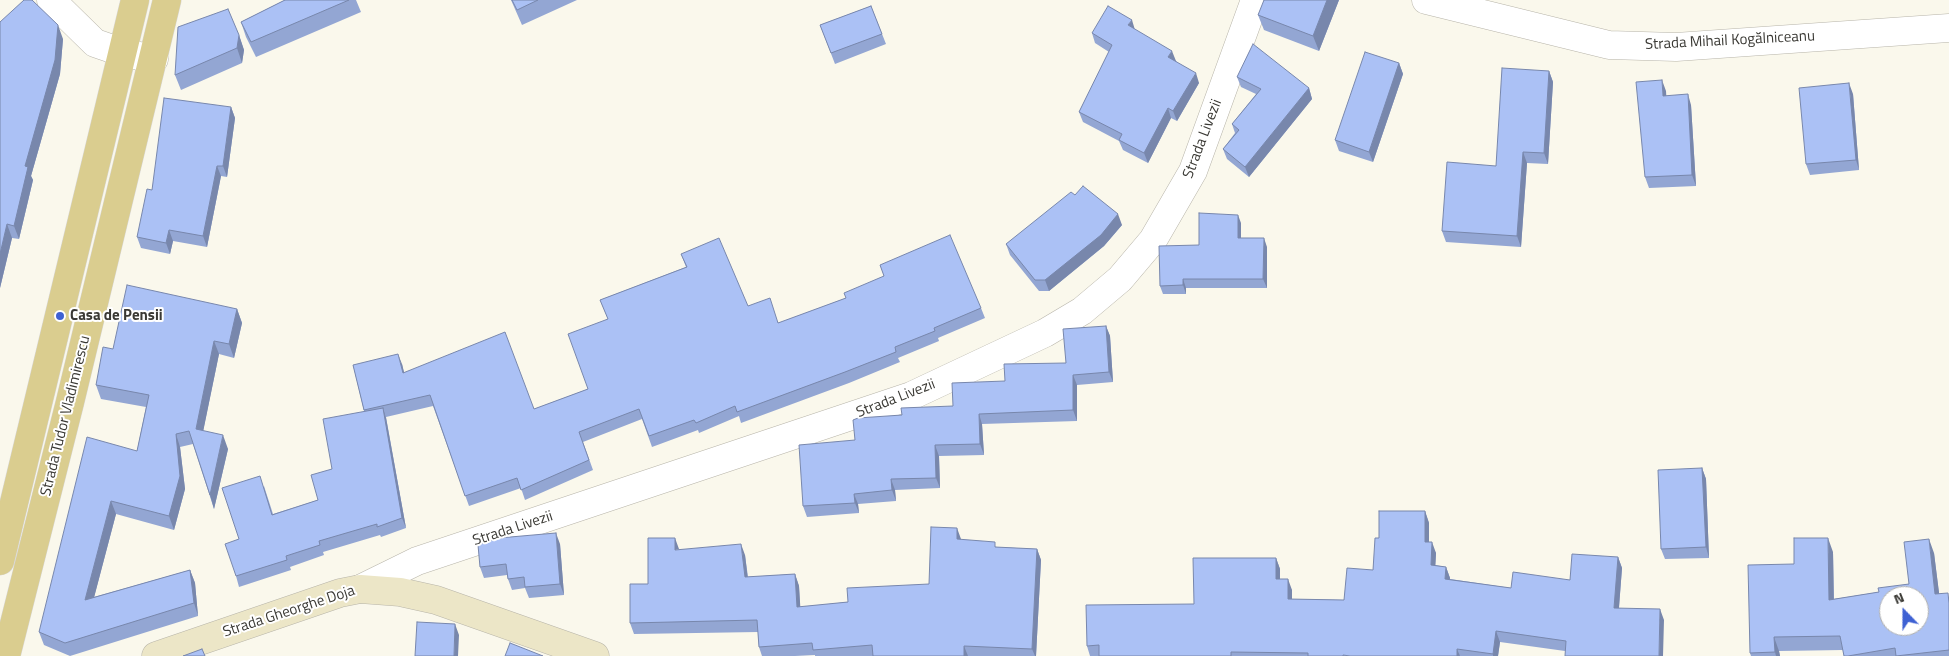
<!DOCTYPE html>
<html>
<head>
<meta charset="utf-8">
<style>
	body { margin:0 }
	#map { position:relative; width:1949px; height:656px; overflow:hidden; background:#faf8ec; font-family:"Titillium Web",sans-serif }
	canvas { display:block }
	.north { position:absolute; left:1879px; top:586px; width:50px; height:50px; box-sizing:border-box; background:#fff; border:1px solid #b0b0ae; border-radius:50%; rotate:338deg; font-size:14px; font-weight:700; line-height:20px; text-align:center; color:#3a3934 }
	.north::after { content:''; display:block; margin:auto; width:18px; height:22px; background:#3e61d3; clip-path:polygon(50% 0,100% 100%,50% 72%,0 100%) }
</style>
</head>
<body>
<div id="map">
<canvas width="1949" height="656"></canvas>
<div class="north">N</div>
</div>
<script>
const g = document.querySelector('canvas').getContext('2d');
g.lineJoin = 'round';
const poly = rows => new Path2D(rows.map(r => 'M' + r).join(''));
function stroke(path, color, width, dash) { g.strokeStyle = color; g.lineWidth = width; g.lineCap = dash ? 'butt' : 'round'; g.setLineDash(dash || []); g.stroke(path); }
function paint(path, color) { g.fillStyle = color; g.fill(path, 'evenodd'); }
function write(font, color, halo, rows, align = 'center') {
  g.font = font + ' "Titillium Web",sans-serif'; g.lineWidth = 4; g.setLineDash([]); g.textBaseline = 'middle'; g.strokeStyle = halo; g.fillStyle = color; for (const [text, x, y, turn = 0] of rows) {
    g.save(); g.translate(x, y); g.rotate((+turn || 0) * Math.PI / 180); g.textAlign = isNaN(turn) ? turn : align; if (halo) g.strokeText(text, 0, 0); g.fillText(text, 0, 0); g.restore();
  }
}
const street = poly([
	[51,0,95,43,124,53,154,59],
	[1426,0,1609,45,1676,47,1949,28],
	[360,589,417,561,911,396,1045,333,1082,311,1120,279,1153,240,1193,171,1255,0]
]);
const secondary = poly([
	[156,656,340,593,360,589,400,592,436,600,595,656]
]);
const primary = poly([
	[0,561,135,0],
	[6,656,70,402,167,0]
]);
stroke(street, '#b7b4a9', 29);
stroke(secondary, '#b7b4a9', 29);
stroke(primary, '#d8d7d6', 29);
stroke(street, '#fff', 28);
stroke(secondary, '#ece6c7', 28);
stroke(primary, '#dacd8f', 28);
paint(poly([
	[285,0,356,0,361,12,256,57,246,37,241,22],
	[511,0,577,0,522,25],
	[1339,0,1319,51,1264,30,1258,15],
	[871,6,886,44,835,64,820,25],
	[0,22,63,39,60,74,31,176,33,180,19,239,12,238,0,288],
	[1135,30,1176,61,1199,83,1177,121,1171,118,1148,163,1123,150,1119,141,1083,122,1079,112,1109,52,1095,43,1092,33],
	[239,35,244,50,242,63,181,90,175,75],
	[1399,63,1403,74,1373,162,1339,151,1335,140],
	[1549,71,1553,82,1548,164,1527,163,1521,247,1446,242,1442,231,1496,166],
	[1237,77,1309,88,1312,99,1249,177,1227,159,1223,149,1235,133,1232,124,1256,94,1241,87],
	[1666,91,1666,96,1691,105,1696,186,1649,188,1645,177],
	[1853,94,1859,170,1810,175,1806,164],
	[231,107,235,118,227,177,221,176,207,247,173,241,170,254,141,248,137,237,152,190],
	[1075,195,1122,225,1104,246,1049,291,1039,291,1010,255,1006,244],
	[1241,223,1241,238,1267,247,1267,288,1186,288,1186,294,1163,294,1160,286,1199,245],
	[681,254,748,306,779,323,846,298,884,276,880,265,981,308,985,318,938,338,939,341,898,358,900,362,849,383,741,423,739,416,699,433,698,430,652,447,642,419,583,442,593,470,525,500,521,488,469,506,433,406,386,417,406,528,381,537,380,535,323,552,324,555,290,567,291,570,239,587,236,576,239,539,264,486,273,514,318,500,332,469,364,411,353,365,402,364,404,373,534,409,588,389,608,319,600,300,686,267],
	[237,309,242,323,234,358,219,354,203,431,228,449,214,509,193,444,180,447,185,489,174,530,116,514,94,597,190,570,195,583,198,616,70,656,44,645,39,632,137,451,146,407,101,399,96,385,113,349],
	[1106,326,1110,336,1113,382,1077,385,1077,421,982,424,984,455,939,456,940,488,895,490,896,501,858,504,859,513,807,517,803,506,855,440,902,415,953,406,1005,381,1066,363],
	[1702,468,1706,479,1709,558,1665,559,1661,549],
	[1425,511,1429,523,1429,542,1436,553,1435,565,1446,567,1450,578,1450,579,1511,588,1570,580,1618,557,1622,568,1619,608,1664,620,1565,651,1500,642,1498,656,1090,656,1087,646,1194,604,1276,558,1280,569,1280,579,1292,590,1292,599,1344,600,1373,570,1379,538],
	[961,540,997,547,1037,549,1041,560,1036,656,815,656,815,655,795,656,762,656,759,647,758,632,634,634,630,623,648,584,679,549,745,555,748,577,795,574,799,586,800,607,848,602,929,584],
	[560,544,564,595,529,598,525,588,512,590,508,579,507,575,484,578,480,567],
	[1833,552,1834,599,1879,592,1909,584,1934,553,1939,594,1949,597,1949,656,1844,656,1843,650,1779,651,1780,656,1751,656,1750,653,1794,564]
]), '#93a6d3');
paint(poly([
	[1327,0,1339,0,1319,51,1313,36],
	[1132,20,1135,30,1128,25],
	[58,25,63,39,60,74,31,176,33,180,19,239,14,226,25,166],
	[239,35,244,50,242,63,237,48],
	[1172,51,1176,61,1172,68,1168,57],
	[1399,63,1403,74,1373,162,1369,152],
	[1549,71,1553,82,1548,164,1544,153],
	[1196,73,1199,83,1177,121,1173,111],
	[1662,80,1666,91,1667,107,1663,96],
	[1849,83,1853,94,1859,170,1856,160],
	[1309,88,1312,99,1249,177,1245,167],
	[1688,94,1691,105,1696,186,1692,175],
	[231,107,235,118,227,177,223,166],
	[1168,108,1171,118,1148,163,1144,153],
	[1523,152,1527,163,1521,247,1517,236],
	[217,166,221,176,207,247,203,236],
	[1118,214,1122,225,1104,246,1049,291,1045,280],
	[1238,215,1241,223,1241,246,1238,238],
	[7,224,12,238,0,288,0,254],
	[169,230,173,241,170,254,166,243],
	[1264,238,1267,247,1267,288,1263,279],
	[1183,279,1186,288,1186,294,1183,285],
	[237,309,242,323,234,358,229,344],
	[1106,326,1110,336,1113,382,1109,372],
	[214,341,219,354,201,442,196,429],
	[398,354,402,364,407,384,403,373],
	[1073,375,1077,385,1077,421,1073,410],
	[383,408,386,418,406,528,402,518],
	[979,414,982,424,984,455,980,444],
	[176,434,180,447,185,489,174,530,169,516],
	[223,435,228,449,214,509,210,495],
	[935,445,939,456,940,488,936,478],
	[1702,468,1706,479,1709,558,1706,547],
	[891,479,895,490,896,501,892,490],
	[854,494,858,504,859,513,855,503],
	[111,501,116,514,90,613,85,600],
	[1425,511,1429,523,1429,553,1425,542],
	[957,528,961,539,961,551,957,539],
	[556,533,560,544,564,595,560,584],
	[675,538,679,549,675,550],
	[1828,538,1833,552,1834,614,1829,600],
	[1929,539,1934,553,1941,608,1935,594],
	[1432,542,1436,553,1435,576,1431,565],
	[741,544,745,555,749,589,745,577],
	[1037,549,1041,560,1036,656,1035,656,1032,649],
	[1618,557,1622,568,1618,619,1614,608],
	[1276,558,1280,569,1280,590,1276,579],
	[1446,567,1450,578,1449,590,1445,579],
	[190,570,195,583,198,616,194,603],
	[795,574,799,586,801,618,797,607],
	[1288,579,1292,590,1292,610,1288,599],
	[1660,609,1664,620,1663,656,1659,656],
	[455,624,459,635,458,656,454,656],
	[1496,631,1500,642,1498,656,1493,656,1493,654],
	[1774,637,1779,651,1780,656,1776,656,1775,652],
	[964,646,968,656,964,656],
	[1457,649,1460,656,1457,656]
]), '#7887ac');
const building = poly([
	[24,0,32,0,58,25,55,60,25,166,28,167,14,226,7,224,0,254,0,22,24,0],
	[285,0,349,0,251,42,241,22,285,0],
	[512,0,538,0,517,10,512,0],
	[1264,0,1327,0,1313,36,1258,15,1264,0],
	[871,6,882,34,831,53,820,25,871,6],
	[1108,6,1132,20,1128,25,1172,51,1168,57,1196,73,1173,111,1168,108,1144,153,1119,140,1122,134,1079,112,1112,45,1092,33,1108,6],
	[228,9,239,35,237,48,175,75,178,27,228,9],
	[1253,44,1309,88,1245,167,1223,149,1239,130,1232,124,1261,89,1237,77,1253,44],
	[1365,52,1399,63,1369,152,1335,140,1365,52],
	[1502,68,1549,71,1544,153,1523,152,1517,236,1442,231,1447,162,1496,166,1502,68],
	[1662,80,1663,96,1688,94,1692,175,1645,177,1636,82,1662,80],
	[1849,83,1856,160,1806,164,1799,88,1849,83],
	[164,98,231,107,223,166,217,166,203,236,169,230,166,243,137,237,147,189,152,190,164,98],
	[1083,186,1118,214,1101,235,1045,280,1035,280,1006,244,1071,192,1075,195,1083,186],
	[1199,213,1238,215,1238,238,1264,238,1263,279,1183,279,1183,285,1160,286,1159,246,1199,245,1199,213],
	[950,235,981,308,934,328,935,331,895,347,896,352,845,372,737,412,735,406,696,423,694,420,649,436,639,409,579,432,589,460,521,490,517,478,465,496,430,395,364,410,353,365,398,354,403,373,505,332,534,409,588,389,568,334,608,319,600,300,687,267,681,254,719,238,748,306,770,298,778,323,846,298,844,293,884,276,880,265,950,235],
	[127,285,237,309,229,344,214,341,196,429,223,435,210,495,189,431,176,434,180,476,169,516,111,501,85,600,190,570,194,603,65,643,39,632,87,437,137,451,149,395,96,385,103,347,113,349,127,285],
	[1106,326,1109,372,1073,375,1073,410,979,414,980,444,935,445,936,478,891,479,892,490,854,494,855,503,803,506,799,445,855,440,853,420,858,418,902,415,901,408,953,406,952,383,1005,381,1004,364,1066,363,1063,329,1106,326],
	[383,408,402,518,377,527,377,524,319,541,320,545,286,556,287,560,236,576,225,544,239,539,222,488,260,476,272,515,318,500,311,475,332,469,323,419,383,408],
	[1702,468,1706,547,1661,549,1658,470,1702,468],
	[1379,511,1425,511,1425,542,1432,542,1431,565,1446,567,1445,579,1511,588,1513,572,1570,580,1572,554,1618,557,1614,608,1660,609,1659,656,1565,656,1566,641,1496,631,1493,654,1457,649,1457,656,1350,656,1343,655,1343,656,1308,656,1308,653,1231,652,1231,656,1099,656,1099,645,1087,646,1086,605,1194,604,1193,558,1276,558,1276,579,1288,579,1288,599,1344,600,1347,568,1373,570,1375,538,1379,538,1379,511],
	[931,527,957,528,957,539,995,542,995,547,1037,549,1032,649,964,646,964,656,873,656,872,645,813,650,812,643,759,647,757,620,630,623,630,584,648,584,648,538,675,538,675,550,741,544,745,577,795,574,797,607,848,602,847,588,929,584,931,527],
	[556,533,560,584,525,587,524,577,508,579,506,564,480,567,478,545,499,538,556,533],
	[1794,538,1828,538,1829,600,1879,592,1878,588,1909,584,1904,542,1929,539,1935,594,1948,593,1949,603,1949,650,1896,656,1895,648,1848,656,1844,656,1840,636,1774,637,1775,652,1750,653,1748,565,1794,564,1794,538],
	[1889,596,1919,596,1919,626,1889,626,1889,596],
	[417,622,455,624,454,656,415,656,417,622],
	[510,643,543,656,505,656,510,643],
	[202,649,205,656,183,656,202,649]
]);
paint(building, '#abc1f5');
stroke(building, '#7887ac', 1);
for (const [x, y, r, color] of [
	[60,316,5,"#3e61d3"]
]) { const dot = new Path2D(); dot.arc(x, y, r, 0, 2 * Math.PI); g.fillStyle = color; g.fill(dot); stroke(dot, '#fff', 2); }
write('15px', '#3a3934', '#fff', [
	["Strada Mihail Kogălniceanu",1730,41,-3],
	["Strada Livezii",1203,139,-69],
	["Strada Livezii",896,399,-21],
	["Strada Tudor Vladimirescu",66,416,-76],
	["Strada Livezii",513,529,-18],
	["Strada Gheorghe Doja",289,612,-18]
]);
write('bold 15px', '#3a3934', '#fff', [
	["Casa de Pensii",70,316]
], 'left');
</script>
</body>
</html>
